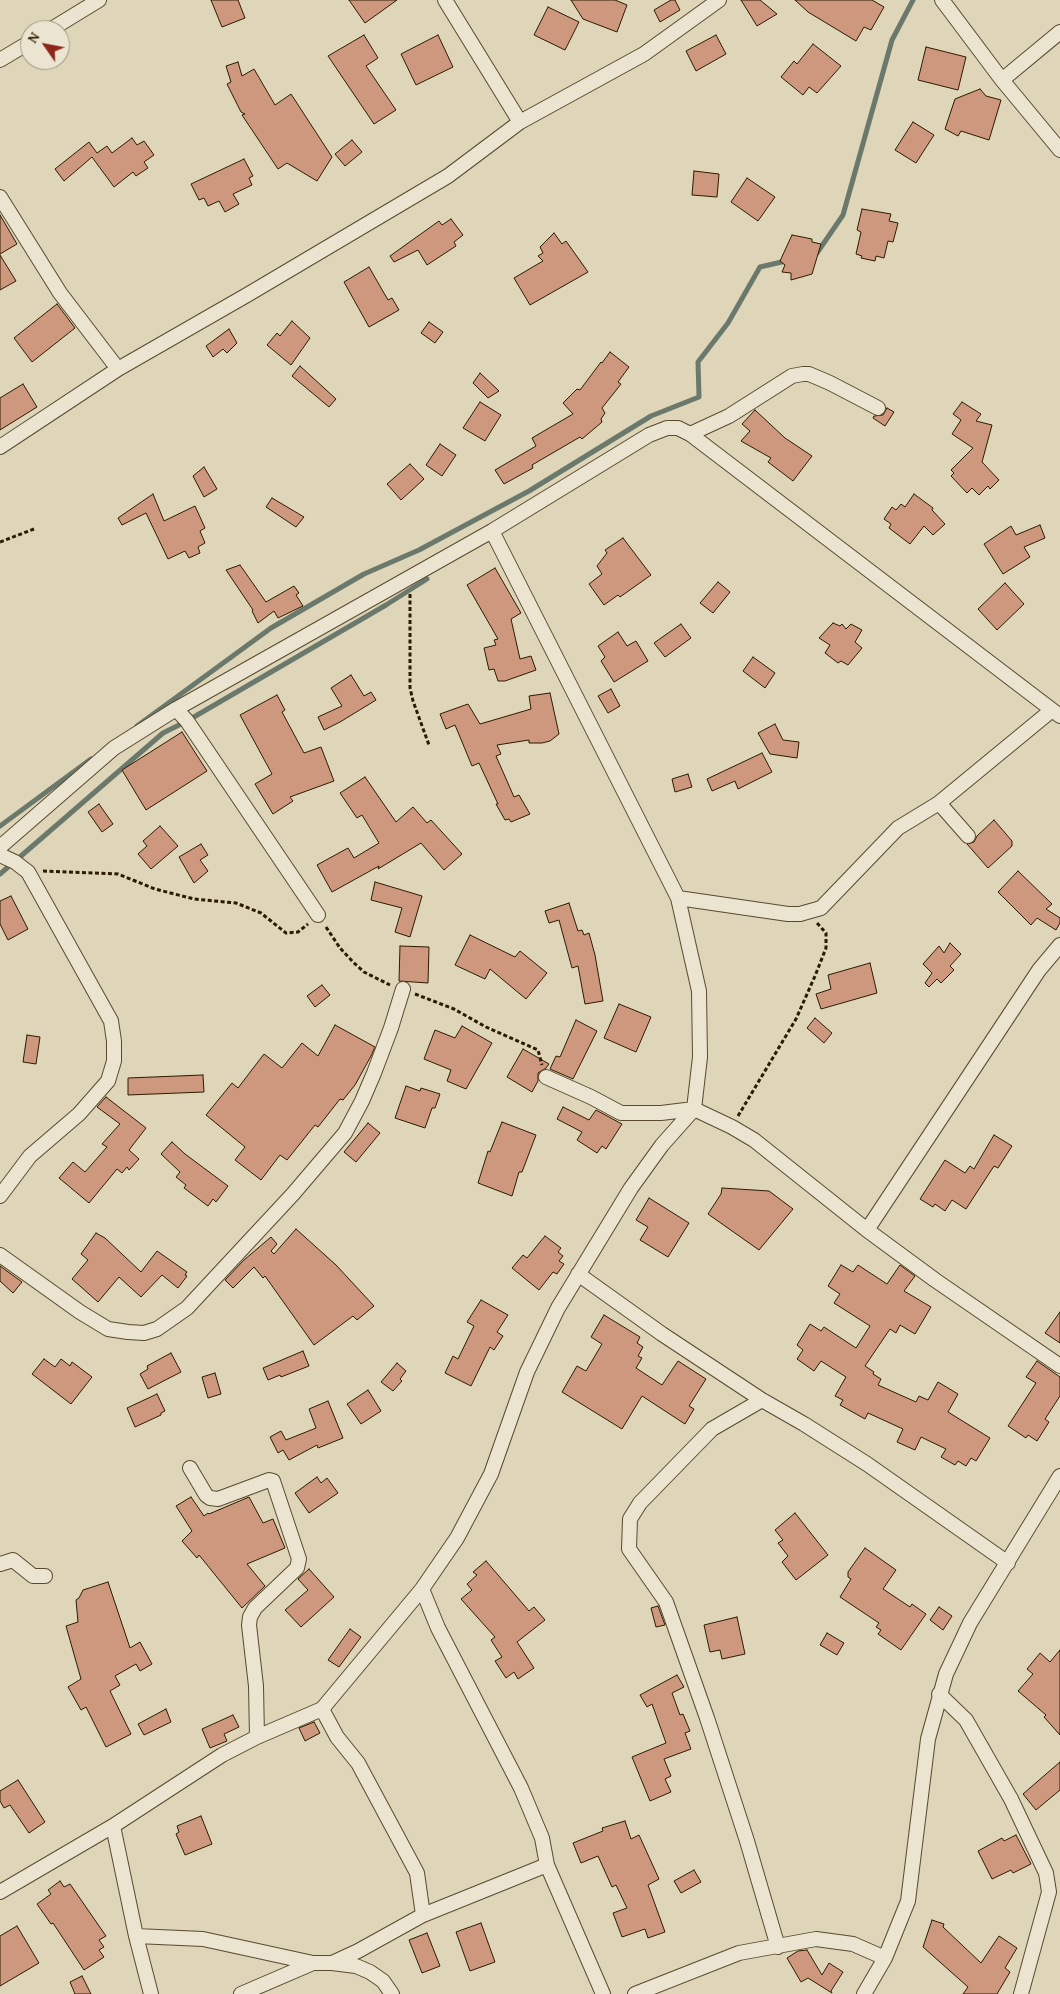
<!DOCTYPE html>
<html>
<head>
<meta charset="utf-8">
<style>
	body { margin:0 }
	#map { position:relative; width:1060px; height:1994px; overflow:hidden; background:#dfd5b8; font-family:"Gentium Book Plus",serif }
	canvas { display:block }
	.north { position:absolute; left:20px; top:20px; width:50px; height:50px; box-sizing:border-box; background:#eae4d1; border:1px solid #9e947d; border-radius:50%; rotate:303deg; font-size:14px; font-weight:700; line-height:20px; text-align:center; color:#2d1b00 }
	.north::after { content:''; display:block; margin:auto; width:18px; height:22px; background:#8f2418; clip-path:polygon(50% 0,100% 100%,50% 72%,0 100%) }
</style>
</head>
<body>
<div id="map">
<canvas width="1060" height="1994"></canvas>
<div class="north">N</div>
</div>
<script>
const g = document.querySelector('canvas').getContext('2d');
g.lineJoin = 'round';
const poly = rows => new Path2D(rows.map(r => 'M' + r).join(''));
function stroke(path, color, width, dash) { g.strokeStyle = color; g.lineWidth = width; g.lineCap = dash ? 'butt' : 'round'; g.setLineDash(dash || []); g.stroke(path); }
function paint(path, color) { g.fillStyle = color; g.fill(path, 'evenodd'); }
stroke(poly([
	[813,254,817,253,843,215,892,40,913,0],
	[137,726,271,628,364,574,419,550,529,491,651,416,699,397,698,362,728,323,760,267,786,261],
	[0,826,91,759],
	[21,856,163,733,187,721,386,605,427,579],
	[0,874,8,867]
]), '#6b796d', 5);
const building = poly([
	[211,0,238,0,245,18,222,27,211,0],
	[349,0,397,0,365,23,349,0],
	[571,0,615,0,627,5,617,32,583,19,571,0],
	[671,0,675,0,680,10,660,22,654,10,671,0],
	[741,0,760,0,777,14,757,26,741,0],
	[795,0,872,0,884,7,871,30,864,27,856,41,808,12,795,0],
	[548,7,579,22,565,50,534,35,548,7],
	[364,35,378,58,366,66,396,110,374,124,328,56,364,35],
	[438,35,453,67,416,85,401,54,438,35],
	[716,35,726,54,696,71,686,51,716,35],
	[813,44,841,66,817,93,809,87,803,95,781,77,794,61,797,64,813,44],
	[926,47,966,57,958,90,918,80,926,47],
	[238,62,242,76,254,69,275,105,291,94,332,157,317,181,287,163,278,169,242,115,245,114,241,112,227,84,231,82,226,66,238,62],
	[980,89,986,96,1001,100,989,140,961,131,958,136,945,129,955,99,980,89],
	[913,122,934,135,916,163,895,150,913,122],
	[132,138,137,145,144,141,154,155,144,162,148,168,136,176,133,172,114,187,92,157,64,181,55,169,89,142,97,153,107,146,112,153,132,138],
	[352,140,362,152,345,166,335,154,352,140],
	[244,159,253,176,249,178,252,185,233,194,239,204,225,212,219,201,208,206,204,198,199,200,191,184,244,159],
	[694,171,719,174,717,197,692,195,694,171],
	[747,178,775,197,758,221,731,202,747,178],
	[862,209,891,214,889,221,898,223,893,242,888,241,884,258,876,256,875,261,861,258,862,256,856,254,861,232,857,230,862,209],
	[0,215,17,244,0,254,0,215],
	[451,219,463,235,454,242,456,246,427,265,418,250,394,262,390,256,439,221,442,225,451,219],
	[554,233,562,244,566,241,588,272,530,305,514,278,543,261,538,256,543,253,540,247,554,233],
	[792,235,812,239,812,242,821,244,812,274,791,280,791,273,782,272,785,265,780,261,792,235],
	[0,255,16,281,0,290,0,255],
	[369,267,388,300,392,298,399,310,369,327,344,282,369,267],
	[57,304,75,328,32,362,14,338,57,304],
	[292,321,310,338,291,365,267,345,277,333,280,336,292,321],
	[429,322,443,332,435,343,421,333,429,322],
	[229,329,237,343,227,353,223,349,213,357,206,346,229,329],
	[610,352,629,367,618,382,621,384,602,408,605,413,601,419,602,422,582,439,580,437,532,465,533,468,504,484,495,470,536,446,532,438,573,414,563,403,577,389,580,390,601,362,602,363,610,352],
	[300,366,336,399,329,407,292,376,300,366],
	[480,373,499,391,488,398,473,383,480,373],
	[23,384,37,407,0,430,0,398,23,384],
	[480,402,501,415,485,441,463,428,480,402],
	[962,402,981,414,976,421,992,425,982,462,999,480,990,489,988,486,979,495,972,488,967,493,951,476,954,473,951,470,973,448,952,434,961,420,953,414,962,402],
	[887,408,894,412,885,426,873,418,874,416,883,415,887,408],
	[755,410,785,438,812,456,793,481,768,462,771,458,741,441,750,431,742,424,755,410],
	[440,444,456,455,442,476,426,465,440,444],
	[410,464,424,479,401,500,387,484,410,464],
	[204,467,217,489,204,497,193,476,204,467],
	[153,494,164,521,195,506,205,528,200,531,205,543,198,547,200,553,189,558,185,551,168,559,146,513,122,525,118,518,153,494],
	[914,494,933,508,932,510,945,524,933,535,924,526,910,544,889,528,891,524,884,519,892,507,896,510,901,504,905,507,914,494],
	[272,498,304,517,296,527,266,507,272,498],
	[1040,525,1045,538,1024,547,1030,557,1003,574,984,544,1011,526,1016,535,1040,525],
	[623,538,651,575,620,597,618,595,604,605,589,584,602,574,597,566,607,553,605,550,623,538],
	[240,565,266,602,294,586,299,593,296,595,303,606,278,618,274,611,258,623,252,611,253,610,226,570,240,565],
	[495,568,521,613,511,619,520,659,531,656,536,670,505,681,498,681,494,669,489,670,484,648,496,645,494,640,498,639,467,585,495,568],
	[718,582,730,592,713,613,700,603,718,582],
	[1005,583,1024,604,997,630,978,609,1005,583],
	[833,623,840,626,842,624,846,629,851,624,862,630,855,642,862,648,848,665,841,661,838,663,825,653,830,645,819,638,833,623],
	[681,624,691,638,665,657,654,643,681,624],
	[618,632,627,646,636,641,648,661,614,682,601,661,605,657,598,646,618,632],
	[753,657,775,673,765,688,743,671,753,657],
	[351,675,364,696,371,692,376,700,340,722,324,730,318,717,342,706,331,688,351,675],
	[611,689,620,706,608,713,598,696,611,689],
	[550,693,559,734,550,741,542,743,529,743,529,740,497,745,501,754,496,756,514,797,519,795,530,814,511,822,509,819,505,820,496,804,498,804,479,763,472,766,455,725,446,729,440,714,468,704,480,724,531,709,529,696,550,693],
	[277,695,285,710,282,712,304,753,321,747,334,781,290,797,293,801,273,814,255,784,272,774,240,715,277,695],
	[775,724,783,740,799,742,797,758,770,754,758,733,775,724],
	[182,732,207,771,146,810,122,770,182,732],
	[762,753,772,772,738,789,735,781,712,791,707,779,762,753],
	[688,774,692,787,675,792,672,779,688,774],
	[365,777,396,822,413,807,427,823,431,820,462,854,444,870,421,843,378,869,379,866,332,892,317,865,348,848,354,858,379,843,362,815,357,818,340,793,365,777],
	[99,804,113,824,102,832,88,812,99,804],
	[994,820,1012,841,1012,846,988,868,967,844,974,842,977,836,994,820],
	[160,826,178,846,151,869,138,854,147,846,143,841,160,826],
	[201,844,208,855,200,860,208,871,194,883,179,857,201,844],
	[1018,871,1052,904,1046,909,1060,918,1060,923,1056,930,1037,918,1031,925,998,892,1018,871],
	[375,882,422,896,410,937,395,932,402,908,371,900,375,882],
	[11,896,28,929,8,940,0,924,0,901,11,896],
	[569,903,578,931,582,930,584,935,589,933,595,955,603,1001,585,1004,578,966,572,968,559,920,549,923,545,911,569,903],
	[470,935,515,957,520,951,547,973,526,999,490,969,485,979,455,965,470,935],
	[950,943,961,954,950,966,954,970,941,983,937,979,929,987,925,983,932,973,923,964,939,946,944,953,950,943],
	[400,946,429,947,428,983,399,981,400,946],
	[870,963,877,993,821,1009,816,994,831,989,828,975,870,963],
	[322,985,330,995,315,1007,307,996,322,985],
	[619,1004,651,1017,636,1052,604,1038,619,1004],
	[815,1018,832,1033,824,1043,807,1028,815,1018],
	[576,1020,597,1031,573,1079,550,1069,556,1056,560,1057,576,1020],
	[335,1025,375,1047,371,1056,355,1085,343,1100,340,1099,318,1127,315,1125,287,1160,280,1155,261,1180,235,1160,245,1147,206,1115,232,1083,238,1088,264,1054,282,1068,302,1043,318,1056,335,1025],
	[462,1026,492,1043,466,1089,447,1081,451,1070,424,1059,435,1030,455,1038,462,1026],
	[27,1035,40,1037,36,1064,23,1062,27,1035],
	[523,1049,549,1064,546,1068,538,1073,538,1081,532,1092,507,1077,523,1049],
	[203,1075,204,1092,128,1095,128,1078,203,1075],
	[406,1086,420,1091,421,1088,440,1094,435,1108,432,1108,425,1128,395,1118,406,1086],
	[106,1097,146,1128,129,1150,139,1159,129,1170,127,1167,122,1173,117,1169,89,1203,59,1178,73,1162,85,1172,107,1147,102,1144,120,1124,97,1107,106,1097],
	[563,1107,589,1120,596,1110,622,1124,606,1149,602,1146,597,1153,577,1140,582,1132,557,1119,563,1107],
	[502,1122,536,1135,522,1172,519,1172,512,1196,478,1183,488,1151,490,1152,502,1122],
	[368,1123,380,1133,356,1162,344,1152,368,1123],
	[994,1135,1012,1146,998,1168,994,1166,966,1209,952,1200,945,1211,935,1204,933,1207,920,1199,945,1160,965,1173,970,1166,974,1169,994,1135],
	[172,1142,185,1154,228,1186,216,1202,213,1199,208,1206,184,1188,186,1185,176,1177,180,1172,161,1154,172,1142],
	[722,1188,769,1191,793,1209,759,1250,708,1214,721,1194,722,1188],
	[649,1198,689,1223,668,1257,640,1240,648,1227,636,1220,649,1198],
	[296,1229,336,1265,374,1306,357,1320,353,1316,314,1345,265,1276,263,1278,254,1267,233,1288,225,1280,244,1260,271,1237,277,1244,271,1251,274,1254,296,1229],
	[96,1233,105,1238,141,1272,157,1251,187,1272,185,1275,187,1276,178,1288,162,1275,141,1297,119,1277,98,1302,72,1279,88,1260,81,1254,96,1233],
	[545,1236,561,1248,558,1252,563,1256,559,1261,564,1264,557,1274,553,1272,539,1290,512,1268,523,1255,527,1258,545,1236],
	[841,1265,853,1272,858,1265,887,1284,900,1265,915,1276,904,1291,931,1307,915,1334,900,1325,896,1333,890,1329,865,1366,874,1372,873,1374,881,1379,878,1385,916,1402,919,1396,928,1400,938,1382,958,1394,948,1412,990,1438,976,1461,971,1458,966,1466,958,1461,955,1465,941,1457,946,1449,921,1437,915,1450,897,1442,903,1429,868,1413,865,1419,840,1405,843,1400,835,1396,846,1377,821,1361,814,1371,797,1359,803,1350,797,1345,810,1324,821,1331,824,1327,856,1348,870,1326,834,1303,840,1294,828,1286,841,1265],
	[0,1266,22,1282,13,1293,0,1281,0,1266],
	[481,1300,508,1315,497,1332,503,1336,494,1350,490,1347,471,1386,445,1373,453,1356,458,1359,474,1326,467,1322,481,1300],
	[1060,1312,1060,1343,1045,1333,1060,1312],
	[604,1315,640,1337,637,1343,643,1347,638,1356,642,1358,636,1368,662,1385,678,1361,706,1379,689,1406,694,1409,685,1424,642,1396,622,1429,562,1392,577,1366,586,1371,602,1344,591,1337,604,1315],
	[303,1351,309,1366,281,1377,280,1375,268,1380,263,1368,303,1351],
	[171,1353,181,1372,148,1389,140,1374,148,1369,147,1366,171,1353],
	[44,1359,55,1367,61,1359,70,1366,72,1362,92,1377,71,1404,32,1374,44,1359],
	[1037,1361,1060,1377,1060,1396,1045,1419,1049,1422,1037,1441,1028,1435,1026,1438,1008,1426,1036,1383,1026,1377,1037,1361],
	[397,1363,406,1371,400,1379,402,1381,393,1391,381,1382,397,1363],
	[215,1373,221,1394,208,1398,202,1377,215,1373],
	[368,1390,381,1411,361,1424,347,1404,368,1390],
	[157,1394,165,1411,161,1413,161,1415,135,1427,127,1408,157,1394],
	[328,1401,343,1438,318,1448,317,1445,289,1460,283,1450,278,1453,270,1437,281,1431,286,1440,316,1428,309,1409,328,1401],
	[317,1477,321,1483,327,1478,338,1493,309,1513,295,1493,317,1477],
	[191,1497,204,1516,208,1513,209,1514,249,1497,263,1523,273,1519,285,1548,247,1564,265,1586,242,1608,199,1555,197,1558,182,1541,192,1531,176,1506,191,1497],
	[795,1513,828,1555,796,1580,782,1562,788,1556,778,1543,783,1540,775,1530,795,1513],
	[865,1548,896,1570,883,1589,910,1607,912,1604,926,1614,901,1650,878,1634,881,1630,876,1627,879,1623,840,1597,851,1579,848,1577,848,1572,865,1548],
	[486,1561,529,1611,534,1607,545,1620,517,1642,534,1668,518,1679,514,1672,506,1678,495,1661,502,1657,491,1640,495,1637,461,1599,472,1590,467,1584,477,1575,473,1572,486,1561],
	[309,1569,334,1597,301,1627,285,1610,308,1590,298,1579,309,1569],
	[108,1582,130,1648,140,1642,152,1664,140,1671,136,1664,115,1676,120,1685,110,1691,131,1734,106,1747,86,1707,81,1710,68,1687,81,1679,66,1626,78,1622,76,1600,79,1598,83,1590,108,1582],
	[658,1606,665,1625,656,1627,651,1608,658,1606],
	[939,1607,952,1616,943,1630,930,1620,939,1607],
	[737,1617,745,1654,722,1659,720,1650,710,1652,704,1625,737,1617],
	[350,1629,361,1637,339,1667,328,1660,350,1629],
	[827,1633,844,1643,837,1655,820,1645,827,1633],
	[1060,1650,1060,1735,1044,1717,1046,1715,1018,1691,1033,1674,1027,1669,1040,1653,1050,1662,1060,1650],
	[677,1675,684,1687,672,1693,680,1715,683,1714,690,1731,685,1733,691,1749,664,1759,671,1776,665,1779,671,1792,650,1801,632,1757,666,1743,652,1704,647,1707,640,1695,677,1675],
	[166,1709,171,1722,144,1735,138,1724,166,1709],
	[233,1715,239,1727,224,1734,227,1741,210,1748,202,1729,233,1715],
	[314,1722,320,1733,305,1741,299,1728,314,1722],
	[1060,1762,1060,1790,1036,1810,1023,1794,1060,1762],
	[18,1780,45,1822,29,1833,10,1805,4,1808,0,1801,0,1791,18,1780],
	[201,1816,212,1844,185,1855,176,1834,179,1832,177,1826,201,1816],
	[625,1821,631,1839,639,1835,659,1879,648,1885,665,1932,648,1938,645,1929,622,1937,613,1913,627,1908,616,1885,612,1887,598,1856,581,1863,573,1843,603,1831,602,1828,625,1821],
	[1016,1835,1031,1864,1013,1873,1011,1870,992,1879,978,1851,1002,1838,1004,1841,1016,1835],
	[694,1870,701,1882,681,1893,674,1881,694,1870],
	[60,1881,64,1887,70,1884,106,1936,99,1940,104,1947,99,1950,104,1957,84,1970,53,1923,51,1924,37,1904,51,1894,48,1890,60,1881],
	[932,1920,944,1924,943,1927,981,1963,999,1936,1017,1948,1005,1968,1010,1972,997,1994,963,1994,968,1987,923,1947,932,1920],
	[481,1923,495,1962,470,1971,456,1932,481,1923],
	[17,1926,39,1963,0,1986,0,1936,17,1926],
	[427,1933,440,1966,422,1973,409,1940,427,1933],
	[807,1950,822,1975,829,1963,843,1972,831,1991,832,1993,808,1978,801,1982,787,1958,798,1951,807,1950],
	[82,1976,91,1994,75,1994,70,1982,82,1976]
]);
paint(building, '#cd987e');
stroke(building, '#2d1b00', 1);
const minor = poly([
	[445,0,520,122],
	[942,0,1002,80,1060,150],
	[50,30,99,0],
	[0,60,30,42],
	[1002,80,1060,32],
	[0,197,60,293,118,369],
	[690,434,729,416,792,376,803,374,809,374,830,383,878,408],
	[0,447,118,369,247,295,448,176,520,122,644,54,719,0],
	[176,709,187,721,318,915],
	[939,803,968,836],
	[0,847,114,748,176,709,492,531,649,435,667,428,678,428,690,434,1060,716],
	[0,855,15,862,28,872,111,1021,114,1041,114,1061,108,1081,79,1114,30,1156,0,1196],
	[678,898,788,914,800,914,821,908,898,828,939,803,1052,710],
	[546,1077,591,1097,621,1113,661,1113,694,1109,732,1127,754,1140,867,1230,935,1280,1060,1366],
	[867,1230,1039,970,1060,945],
	[0,1255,80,1312,108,1329,128,1332,144,1333,157,1329,187,1308,293,1194,345,1133,362,1101,374,1073,391,1028,403,989],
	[578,1274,662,1334,762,1400,804,1424,867,1464,1008,1563],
	[762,1400,712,1429,640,1503,630,1519,629,1549,666,1602,707,1718,747,1841,778,1947],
	[190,1468,206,1495,210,1498,218,1499,269,1480,273,1481,299,1559,297,1568,255,1608,250,1617,249,1625,256,1686,257,1737],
	[0,1564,13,1560,33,1576,45,1576],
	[422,1589,438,1628,521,1788,542,1838,547,1865,603,1994],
	[939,1694,966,1720,1011,1799,1046,1873,1049,1892,1021,1994],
	[322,1709,337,1737,358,1763,417,1873,423,1915],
	[113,1826,136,1936,151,1994],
	[0,1892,113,1826,222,1755,257,1737,322,1709,422,1589,457,1538,491,1474,527,1372,558,1308,631,1188,662,1145,694,1109,700,1057,699,991,678,898,492,531],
	[136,1936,203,1939,313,1963],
	[332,1963,358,1951,423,1915,547,1865],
	[241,1994,313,1963,332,1963,356,1966,370,1972,383,1981,392,1994],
	[635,1994,739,1953,816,1939,853,1944,885,1958],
	[864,1994,885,1958,908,1901,928,1739,946,1674,970,1623,1060,1476]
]);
stroke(minor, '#5a4a2e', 16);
stroke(poly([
	[0,542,34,529],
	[410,594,410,688,413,701,429,745],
	[43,871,118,874,155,889,194,899,236,903,261,913,286,933,298,932,308,924],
	[326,927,340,948,353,962,364,972,390,985],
	[415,994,454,1009,486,1027,538,1050,542,1065],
	[738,1116,796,1019,815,976,826,948,826,933,817,923]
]), '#2d1b00', 3, [4, 2.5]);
stroke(minor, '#eae4d1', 14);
</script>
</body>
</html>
